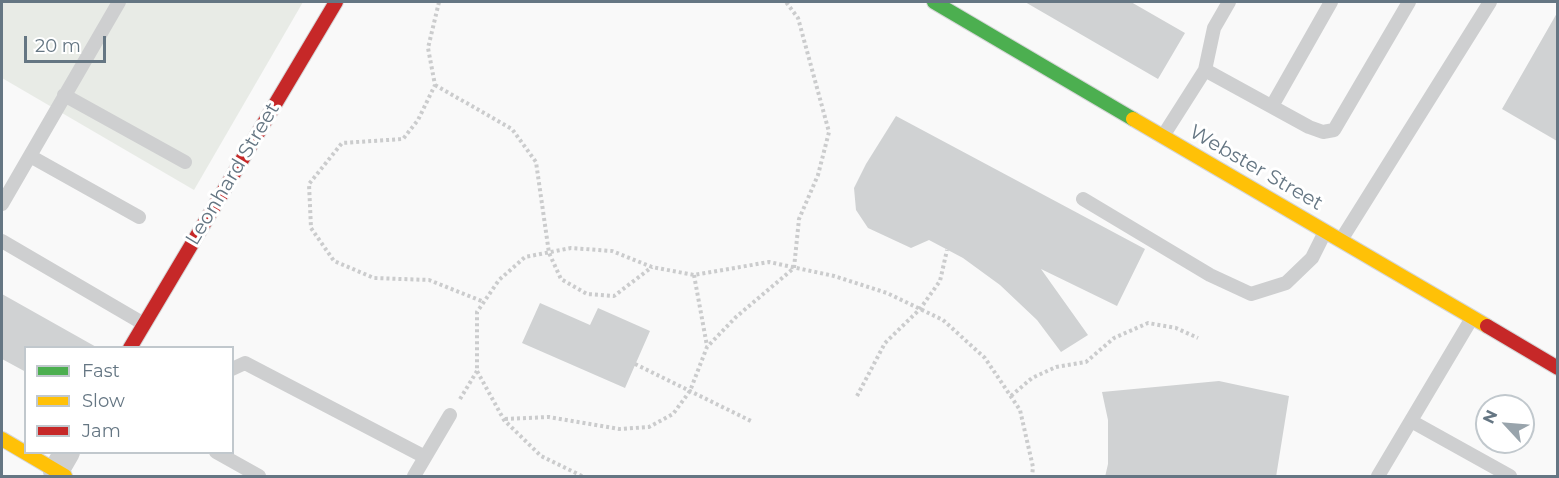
<!DOCTYPE html>
<html>
<head>
<meta charset="utf-8">
<style>
	body { margin:0 }
	#map { position:relative; width:1559px; height:478px; overflow:hidden; background:#f9f9f9; font-family:Montserrat,sans-serif }
	canvas { display:block }
	.frame { position:absolute; inset:0; border:3px solid #657683; pointer-events:none }
	.legend { position:absolute; left:24px; top:346px; width:210px; height:108px; box-sizing:border-box; background:#fff; border:2px solid #c1c8cd; margin:0; padding:8px 10px; list-style:none; font-size:18px; color:#657683 }
	.legend li { display:flex; align-items:center; gap:12px; height:30px }
	.legend b { width:30px; border:2px solid #c1c8cd }
	.north { position:absolute; left:1475px; top:394px; width:60px; height:60px; box-sizing:border-box; background:#fff; border:2px solid #c1c8cd; border-radius:50%; rotate:296deg; font-size:16px; font-weight:700; line-height:24px; text-align:center; color:#657683 }
	.north::after { content:''; display:block; margin:auto; width:21px; height:27px; background:#99a4ac; clip-path:polygon(50% 0,100% 100%,50% 72%,0 100%) }
	.scale { position:absolute; left:24px; top:36px; width:82px; height:27px; box-sizing:border-box; border:3px solid #657683; border-top:0; padding-left:8px; font-size:18px; line-height:21px; white-space:nowrap; color:#657683; -webkit-text-stroke:4px #fff; paint-order:stroke }
</style>
</head>
<body>
<div id="map">
<canvas width="1559" height="478"></canvas>
<div class="frame"></div>
<ul class="legend">
<li><b style="height:8px;background:#4caf50"></b>Fast</li>
<li><b style="height:8px;background:#ffc107"></b>Slow</li>
<li><b style="height:8px;background:#c62828"></b>Jam</li>
</ul>
<div class="north">N</div>
<div class="scale">20 m</div>
</div>
<script>
const g = document.querySelector('canvas').getContext('2d');
g.lineJoin = 'round';
function paint(path, color) { g.fillStyle = color; g.fill(path, 'evenodd'); }
const poly = rows => new Path2D(rows.map(r => 'M' + r).join(''));
function stroke(path, color, width, dash) { g.strokeStyle = color; g.lineWidth = width; g.lineCap = dash ? 'butt' : 'round'; g.setLineDash(dash || []); g.stroke(path); }
function write(font, color, halo, rows, align = 'center') {
  g.font = font + ' Montserrat,sans-serif'; g.lineWidth = 6; g.setLineDash([]); g.textBaseline = 'middle'; g.strokeStyle = halo; g.fillStyle = color; for (const [text, x, y, turn = 0] of rows) {
    g.save(); g.translate(x, y); g.rotate((+turn || 0) * Math.PI / 180); g.textAlign = isNaN(turn) ? turn : align; if (halo) g.strokeText(text, 0, 0); g.fillText(text, 0, 0); g.restore();
  }
}
paint(poly([
	[2,2,303,2,194,190,2,78]
]), '#e8ebe6');
paint(poly([
	[1025,2,1131,2,1185,33,1158,79],
	[1557,13,1557,141,1502,109],
	[896,116,1145,249,1117,306,1041,269,1088,335,1061,352,1037,320,1000,285,963,258,929,240,911,248,868,228,856,210,854,188,866,164],
	[2,294,98,348,26,348,26,372,2,359],
	[540,303,590,325,598,308,650,331,625,388,522,343],
	[1219,381,1289,396,1276,477,1105,477,1108,464,1108,420,1102,392]
]), '#d0d2d3');
const fast = poly([
	[934,2,1133,119]
]);
const slow = poly([
	[1133,119,1487,326],
	[2,439,65,476]
]);
const jam = poly([
	[1487,326,1558,368],
	[130,348,336,2]
]);
stroke(fast, '#d5d6d7', 16);
stroke(slow, '#d5d6d7', 16);
stroke(jam, '#d5d6d7', 16);
stroke(poly([
	[439,2,428,48,435,85,418,120,403,139,342,143,309,184,311,228,334,261,374,278,429,280,484,302],
	[435,85,512,129,536,162,549,253,561,279,587,294,614,296,652,267],
	[694,275,707,346],
	[635,364,753,422],
	[857,396,885,343,920,309,940,281,947,250],
	[1011,396,1032,378,1056,367,1086,362,1114,338,1148,323,1176,328,1198,338],
	[460,399,477,371],
	[505,419,549,417,619,429,649,427,673,414,690,391,707,347,736,317,794,268,799,219,818,175,829,132,798,18,786,2],
	[582,476,541,456,504,420,477,371,477,312,499,280,525,257,571,248,612,251,652,267,694,275,769,262,834,276,887,293,943,320,985,358,1020,410,1033,467,1032,476]
]), '#cbcccd', 4, [3, 3]);
stroke(poly([
	[1205,70,1214,28,1229,2],
	[64,95,185,162],
	[1272,106,1331,2],
	[1163,136,1205,70,1309,127,1323,132,1334,130,1409,2],
	[30,156,139,217],
	[1083,199,1210,275,1251,294,1286,283,1312,258,1325,232],
	[2,204,119,2],
	[1341,240,1490,2],
	[2,241,144,324],
	[232,369,245,363,425,457],
	[1411,421,1510,476],
	[216,452,259,476],
	[414,476,450,415],
	[1378,476,1472,318]
]), '#cecfd0', 14);
stroke(poly([
	[56,471,67,452]
]), '#cecfd0', 26);
stroke(fast, '#4caf50', 14);
stroke(slow, '#ffc107', 14);
stroke(jam, '#c62828', 14);
write('20px', '#657683', '#fff', [
	["Webster Street",1256,168,30],
	["Leonhard Street",233,174,-59]
]);
</script>
</body>
</html>
